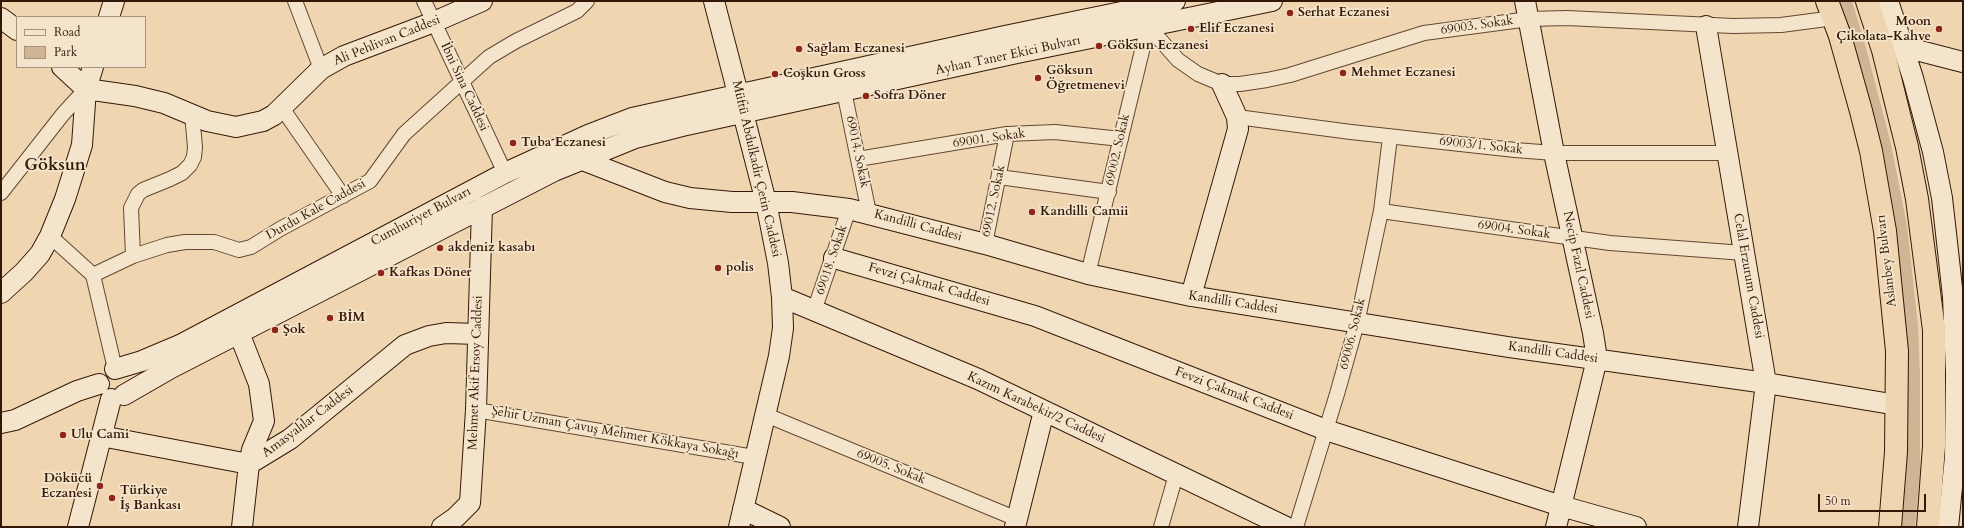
<!DOCTYPE html>
<html>
<head>
<meta charset="utf-8">
<style>
	body { margin:0 }
	#map { position:relative; width:1964px; height:528px; overflow:hidden; background:#efd5b0; font-family:Cardo,serif }
	canvas { display:block }
	.frame { position:absolute; inset:0; border:2px solid #341807; pointer-events:none }
	.legend { position:absolute; left:16px; top:16px; width:130px; height:52px; box-sizing:border-box; background:#f5e4cc; border:1px solid #a8927d; margin:0; padding:5px 7px; list-style:none; font-size:12px; color:#341807 }
	.legend li { display:flex; align-items:center; gap:8px; height:20px }
	.legend b { width:20px; border:1px solid #a8927d }
	.scale { position:absolute; left:1818px; top:494px; width:108px; height:18px; box-sizing:border-box; border:2px solid #341807; border-top:0; padding-left:5px; font-size:12px; line-height:14px; white-space:nowrap; color:#341807; -webkit-text-stroke:3px #f5e4cc; paint-order:stroke }
</style>
</head>
<body>
<div id="map">
<canvas width="1964" height="528"></canvas>
<div class="frame"></div>
<ul class="legend">
<li><b style="height:5px;background:#f5e4cc"></b>Road</li>
<li><b style="height:11px;background:#cfb593"></b>Park</li>
</ul>
<div class="scale">50 m</div>
</div>
<script>
const g = document.querySelector('canvas').getContext('2d');
g.lineJoin = 'round';
function paint(path, color) { g.fillStyle = color; g.fill(path, 'evenodd'); }
const poly = rows => new Path2D(rows.map(r => 'M' + r).join(''));
function stroke(path, color, width, dash) { g.strokeStyle = color; g.lineWidth = width; g.lineCap = dash ? 'butt' : 'round'; g.setLineDash(dash || []); g.stroke(path); }
function write(font, color, halo, rows, align = 'center') {
  g.font = font + ' Cardo,serif'; g.lineWidth = 3.5; g.setLineDash([]); g.textBaseline = 'middle'; g.strokeStyle = halo; g.fillStyle = color; for (const [text, x, y, turn = 0] of rows) {
    g.save(); g.translate(x, y); g.rotate((+turn || 0) * Math.PI / 180); g.textAlign = isNaN(turn) ? turn : align; if (halo) g.strokeText(text, 0, 0); g.fillText(text, 0, 0); g.restore();
  }
}
paint(poly([
	[1839,1,1852,1,1865,44,1891,144,1907,226,1918,326,1920,375,1920,470,1915,527,1901,527,1906,468,1907,379,1854,46]
]), '#cfb593');
const street = poly([
	[295,1,321,69],
	[424,1,505,173],
	[1148,26,1178,60,1198,74,1222,84,1240,84,1267,80,1290,75,1424,33,1529,19,1567,18,1733,26,1781,25,1834,18],
	[844,91,869,213],
	[282,108,343,196],
	[1237,117,1351,132,1515,150,1554,153,1728,153],
	[858,159,1007,134,1055,132,1121,139],
	[999,177,1109,192],
	[1,193,63,114,86,89],
	[1381,211,1610,243,1744,253],
	[50,236,93,275,133,256,167,245,185,242,214,242,239,250,251,247,280,229,370,181,404,134,489,57,516,41,577,11,587,1],
	[985,244,1007,134],
	[133,256,131,208,138,194,143,190,170,179,182,173,190,165,194,157,195,147,192,114],
	[1088,274,1148,26],
	[93,275,115,369],
	[814,311,849,209],
	[476,410,754,457],
	[766,415,1017,519],
	[1161,527,1176,475],
	[1296,527,1337,394,1357,323,1381,211,1390,137]
]);
const secondary = poly([
	[714,1,766,202,778,263,782,297,783,328,779,356,739,527],
	[1525,1,1554,153,1593,333,1597,359,1556,527],
	[1888,1,1913,78,1933,152,1942,198,1948,251,1953,297,1956,373,1955,457,1948,527],
	[109,17,114,1],
	[1,18,17,30],
	[1706,26,1766,383,1748,527],
	[1893,44,1963,62],
	[62,67,86,89,135,96,164,103,207,121,236,127,263,121,274,115,321,69,344,56,434,22,482,1],
	[580,159,665,192,690,198,732,202,792,202,849,209,985,244,1088,274,1191,296,1508,347,1766,383,1897,405],
	[834,258,1035,316,1326,430,1561,506,1636,527],
	[1,293,24,272,40,254,50,236,65,199,82,145,86,89,93,67],
	[1191,296,1238,129,1237,117,1222,84],
	[782,297,978,379,1286,527],
	[239,333,259,384,264,421,252,450,249,464,242,527],
	[115,369,142,361,180,345,505,173,588,135,632,118,1005,36,1175,1],
	[124,395,171,368,554,171,635,138,682,126,1017,53,1272,1],
	[1,423,15,420,77,391,99,384],
	[101,436,249,464,290,439,405,345,429,336,446,333,478,334],
	[743,509,780,527],
	[78,527,111,399],
	[442,527,455,518,470,503,476,410,482,207],
	[1015,527,1044,411]
]);
const highway = poly([
	[1827,1,1840,36,1861,111,1871,151,1885,231,1897,351,1896,452,1890,527],
	[1867,1,1883,50,1907,147,1917,199,1934,330,1934,446,1928,527]
]);
stroke(street, '#634731', 16);
stroke(secondary, '#341807', 22);
stroke(highway, '#341807', 24);
stroke(street, '#f5e4cc', 14);
stroke(secondary, '#f5e4cc', 20);
stroke(highway, '#efd5b0', 22);
for (const [x, y, r, color] of [
	[1290,13,4,"#8f2418"],
	[1191,29,4,"#8f2418"],
	[1939,29,4,"#8f2418"],
	[1099,46,4,"#8f2418"],
	[799,49,4,"#8f2418"],
	[1343,73,4,"#8f2418"],
	[775,74,4,"#8f2418"],
	[1038,78,4,"#8f2418"],
	[866,96,4,"#8f2418"],
	[513,143,4,"#8f2418"],
	[1032,212,4,"#8f2418"],
	[440,248,4,"#8f2418"],
	[718,268,4,"#8f2418"],
	[381,273,4,"#8f2418"],
	[330,318,4,"#8f2418"],
	[275,330,4,"#8f2418"],
	[63,435,4,"#8f2418"],
	[100,486,4,"#8f2418"],
	[112,498,4,"#8f2418"]
]) { const dot = new Path2D(); dot.arc(x, y, r, 0, 2 * Math.PI); g.fillStyle = color; g.fill(dot); stroke(dot, '#f5e4cc', 1.5); }
write('bold 13px', '#341807', '#f5e4cc', [
	["Serhat Eczanesi",1298,13],
	["Moon",1931,22,"right"],
	["Çikolata-Kahve",1931,37,"right"],
	["Elif Eczanesi",1199,29],
	["Göksun Eczanesi",1107,46],
	["Sağlam Eczanesi",807,49],
	["Göksun",1046,71],
	["Öğretmenevi",1046,86],
	["Mehmet Eczanesi",1351,73],
	["Coşkun Gross",783,74],
	["Sofra Döner",874,96],
	["Tuba Eczanesi",521,143],
	["Kandilli Camii",1040,212],
	["akdeniz kasabı",448,248],
	["polis",726,268],
	["Kafkas Döner",389,273],
	["BİM",338,318],
	["Şok",283,330],
	["Ulu Cami",71,435],
	["Dökücü",92,479,"right"],
	["Eczanesi",92,494,"right"],
	["Türkiye",120,491],
	["İş Bankası",120,506]
], 'left');
write('13px', '#341807', '#f5e4cc', [
	["69003. Sokak",1477,26,-8],
	["Ali Pehlivan Caddesi",387,41,-22],
	["Ayhan Taner Ekici Bulvarı",1008,56,-12],
	["İbni Sina Caddesi",464,87,65],
	["69001. Sokak",989,139,-8],
	["69003/1. Sokak",1481,146,6],
	["69002. Sokak",1118,150,-77],
	["69014. Sokak",857,152,78],
	["Müftü Abdulkadir Çetin Caddesi",756,169,77],
	["69012. Sokak",994,201,-78],
	["Durdu Kale Caddesi",316,210,-29],
	["Cumhuriyet Bulvarı",421,217,-28],
	["Kandilli Caddesi",918,226,15],
	["69004. Sokak",1514,230,8],
	["69018. Sokak",832,260,-71],
	["Aslanbey Bulvarı",1887,261,-97],
	["Necip Fazıl Caddesi",1578,265,78],
	["Celal Erzurum Caddesi",1748,276,80],
	["Fevzi Çakmak Caddesi",929,285,16],
	["Kandilli Caddesi",1233,303,9],
	["69006. Sokak",1353,334,-76],
	["Kandilli Caddesi",1553,353,8],
	["Mehmet Akif Ersoy Caddesi",476,373,-88],
	["Fevzi Çakmak Caddesi",1234,394,21],
	["Kazım Karabekir/2 Caddesi",1036,408,25],
	["Amasyalılar Caddesi",308,422,-37],
	["Şehit Uzman Çavuş Mehmet Kökkaya Sokağı",615,433,10],
	["69005. Sokak",891,467,22]
]);
write('bold 17px', '#341807', '#f5e4cc', [
	["Göksun",55,166]
]);
</script>
</body>
</html>
